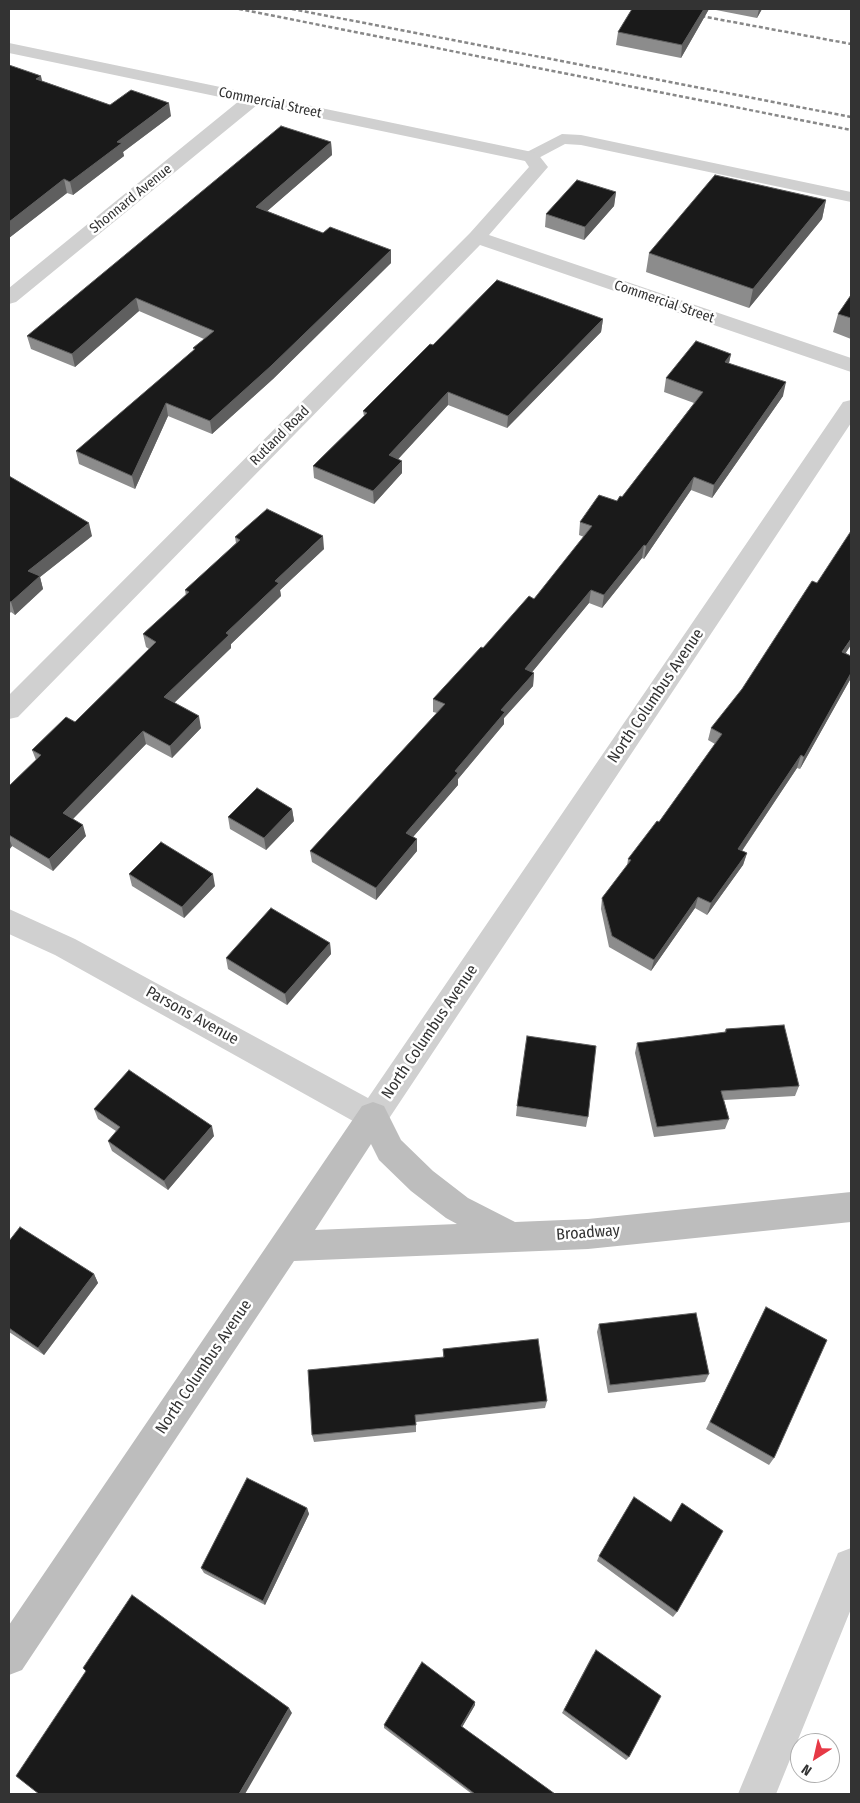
<!DOCTYPE html>
<html>
<head>
<meta charset="utf-8">
<style>
	body { margin:0 }
	#map { position:relative; width:860px; height:1803px; overflow:hidden; background:#fff; font-family:"Fira Sans Condensed",sans-serif }
	canvas { display:block }
	.frame { position:absolute; inset:0; border:10px solid #333; pointer-events:none }
	.north { position:absolute; left:790px; top:1733px; width:50px; height:50px; box-sizing:border-box; background:#fff; border:1px solid #adadad; border-radius:50%; rotate:215deg; font-size:14px; font-weight:700; line-height:20px; text-align:center; color:#333 }
	.north::after { content:''; display:block; margin:auto; width:18px; height:22px; background:#e63946; clip-path:polygon(50% 0,100% 100%,50% 72%,0 100%) }
</style>
</head>
<body>
<div id="map">
<canvas width="860" height="1803"></canvas>
<div class="frame"></div>
<div class="north">N</div>
</div>
<script>
const g = document.querySelector('canvas').getContext('2d');
g.lineJoin = 'round';
const poly = rows => new Path2D(rows.map(r => 'M' + r).join(''));
function paint(path, color) { g.fillStyle = color; g.fill(path, 'evenodd'); }
function stroke(path, color, width, dash) { g.strokeStyle = color; g.lineWidth = width; g.lineCap = dash ? 'butt' : 'round'; g.setLineDash(dash || []); g.stroke(path); }
function write(font, color, halo, rows, align = 'center') {
  g.font = font + ' "Fira Sans Condensed",sans-serif'; g.lineWidth = 5; g.setLineDash([]); g.textBaseline = 'middle'; g.strokeStyle = halo; g.fillStyle = color; for (const [text, x, y, turn = 0] of rows) {
    g.save(); g.translate(x, y); g.rotate((+turn || 0) * Math.PI / 180); g.textAlign = isNaN(turn) ? turn : align; if (halo) g.strokeText(text, 0, 0); g.fillText(text, 0, 0); g.restore();
  }
}
paint(poly([
	[562,134,581,135,851,192,851,202,581,145,565,144,531,162,525,161,523,157,525,153,562,134]
]), '#d0d0d0');
paint(poly([
	[9,43,537,153,548,167,489,235,851,358,851,372,480,245,18,717,9,719,9,695,470,233,529,167,525,161,257,105,16,302,9,304,9,288,239,101,9,53,9,43],
	[851,400,851,423,384,1126,373,1130,362,1126,55,955,9,934,9,909,75,939,368,1098,843,402,851,400],
	[851,1548,851,1609,776,1794,738,1794,838,1553,851,1548]
]), '#d0d0d0');
paint(poly([
	[373,1102,384,1106,401,1140,433,1171,468,1198,515,1222,588,1219,851,1192,851,1222,588,1249,294,1261,22,1670,9,1675,9,1625,362,1106,373,1102],
	[371,1144,379,1160,411,1191,446,1218,457,1224,315,1230,371,1144]
]), '#bdbdbd');
stroke(poly([
	[239,9,851,130],
	[292,9,851,117],
	[663,9,851,44]
]), '#888', 2.5, [4, 2.5]);
paint(poly([
	[632,9,709,9,681,58,616,45,618,32],
	[716,9,762,9,757,18,716,10],
	[9,65,42,81,110,105,171,116,123,152,124,156,73,195,67,193,9,238],
	[331,142,332,155,267,211,323,233,391,250,391,263,273,379,212,434,168,416,135,489,79,464,76,451,194,350,193,348,204,339,139,311,75,367,31,349,27,336],
	[616,192,614,206,584,240,545,227,546,214],
	[826,200,822,219,749,308,646,272,649,253],
	[851,295,851,339,833,332,838,314],
	[603,319,601,332,507,428,448,405,398,459,402,473,374,504,314,478,313,466,364,416,363,411,433,345],
	[731,354,729,363,783,396,712,498,691,490,644,559,642,558,602,608,589,603,532,672,534,673,533,686,504,718,504,724,458,779,458,785,413,837,417,851,376,900,312,862,310,851,437,713,433,712,433,699,483,648,534,599,584,537,579,535,580,522,617,501,622,497,694,403,664,392,666,378],
	[9,476,92,536,40,577,43,589,15,615,11,612,9,614],
	[235,537,324,549,280,590,281,596,231,644,231,648,174,702,201,728,172,758,146,744,73,819,86,836,53,871,12,846,9,850,9,786,36,760,32,750,75,722,149,649,146,647,143,634,186,596,185,590,236,543],
	[846,653,851,656,851,678,800,769,797,768,742,851,747,853,743,865,707,915,695,908,651,971,609,947,601,909,602,898,627,866,628,859,659,822,715,744,708,740,711,728],
	[292,809,294,821,266,850,230,829,228,817],
	[129,874,215,886,184,918,132,886],
	[330,943,331,954,287,1005,228,969,226,958],
	[726,1029,799,1086,795,1096,724,1100,729,1119,725,1129,654,1137,635,1053,637,1043,724,1033],
	[517,1106,588,1117,586,1127,516,1116],
	[94,1109,214,1136,168,1190,112,1151,108,1141,116,1131,98,1119],
	[9,1241,94,1274,98,1283,44,1355,9,1332],
	[766,1307,774,1458,769,1465,706,1429],
	[599,1324,709,1374,705,1382,608,1393,597,1332],
	[443,1349,547,1401,545,1408,416,1422,416,1432,314,1442,312,1435,443,1357],
	[307,1508,309,1514,265,1605,204,1573,201,1568],
	[671,1522,677,1612,673,1617,597,1561,599,1556],
	[593,1654,629,1757,626,1760,562,1713],
	[475,1705,462,1727,555,1794,472,1794,384,1728,384,1725]
]), '#8c8c8c');
paint(poly([
	[704,9,709,9,681,58,682,45],
	[759,9,762,9,757,18],
	[41,76,44,89,36,79],
	[169,103,171,116,123,152,124,156,73,195,70,182,117,142],
	[331,142,332,155,257,220,256,207],
	[64,179,67,193,9,238,9,222],
	[616,192,614,206,584,240,585,227],
	[826,200,822,219,749,308,753,289],
	[391,250,391,263,273,379,212,434,210,421],
	[136,298,139,311,75,367,72,354],
	[603,319,601,332,507,428,508,416],
	[731,354,728,367,725,362],
	[786,382,783,396,712,498,714,485],
	[448,392,448,405,390,468,389,455],
	[166,403,168,416,135,489,132,476],
	[402,461,402,473,374,504,373,491],
	[694,477,691,490,644,559,646,546],
	[89,523,92,536,40,577,43,589,15,615,11,602,28,571],
	[323,536,324,549,280,590,281,596,231,644,231,648,167,710,164,697,275,581],
	[644,545,642,558,602,608,604,595],
	[591,590,589,603,524,682,525,669],
	[851,639,851,645,838,665,842,652],
	[534,673,533,686,504,718,504,724,458,779,458,785,406,845,406,833,455,771,501,710],
	[851,673,851,678,800,769,804,757],
	[199,716,201,728,172,758,170,746],
	[143,731,146,744,67,825,63,813],
	[801,755,797,768,735,861,738,849],
	[292,809,294,821,266,850,264,838],
	[83,825,86,836,53,871,49,859],
	[9,838,12,846,9,850],
	[417,839,417,851,376,900,376,888],
	[747,853,743,865,707,915,711,903],
	[213,874,215,886,184,918,182,907],
	[698,897,695,908,651,971,654,960],
	[330,943,331,954,287,1005,285,994],
	[212,1126,214,1136,168,1190,164,1181],
	[94,1274,98,1283,44,1355,38,1348],
	[307,1508,309,1514,265,1605,263,1601],
	[475,1702,475,1705,461,1729,461,1726],
	[289,1708,292,1713,245,1794,239,1794]
]), '#5f5f5f');
const building = poly([
	[632,9,704,9,682,45,618,32,632,9],
	[9,65,41,76,36,79,110,105,131,90,169,103,117,142,122,143,70,182,64,179,9,222,9,65],
	[281,126,331,142,256,207,323,233,330,227,391,250,271,366,210,421,166,403,132,476,76,451,195,349,193,348,214,331,136,298,72,354,27,336,281,126],
	[715,175,826,200,753,289,649,253,715,175],
	[577,180,616,192,585,227,546,214,577,180],
	[497,280,603,319,508,416,448,392,389,455,402,461,373,491,313,466,367,413,363,411,430,344,433,345,497,280],
	[851,295,851,318,838,314,851,295],
	[696,341,731,354,725,362,786,382,714,485,694,477,646,546,644,545,604,595,591,590,525,669,534,673,501,710,505,712,455,771,458,773,406,833,417,839,376,888,310,851,445,704,433,699,481,647,483,648,529,596,534,599,592,526,580,522,599,495,617,501,620,496,622,497,703,392,666,378,696,341],
	[9,476,89,523,28,571,40,576,11,602,9,601,9,476],
	[267,509,323,536,275,581,279,583,226,633,229,635,164,697,199,716,170,746,143,731,63,813,83,825,49,859,9,835,9,786,41,755,32,750,66,717,75,722,156,642,143,634,189,592,185,590,240,540,235,537,267,509],
	[851,531,851,639,842,652,851,656,851,673,804,757,801,755,738,849,747,853,711,903,698,897,654,960,612,936,602,898,631,860,628,859,657,821,659,822,722,734,711,728,742,689,812,581,817,583,851,531],
	[257,788,292,809,264,838,228,817,257,788],
	[161,842,213,874,182,907,129,874,161,842],
	[271,908,330,943,285,994,226,958,271,908],
	[784,1025,799,1086,721,1091,729,1119,657,1127,637,1043,726,1032,726,1029,784,1025],
	[527,1036,596,1046,588,1117,517,1106,527,1036],
	[129,1070,212,1126,164,1181,108,1141,120,1127,94,1109,129,1070],
	[20,1227,94,1274,38,1348,9,1328,9,1241,20,1227],
	[766,1307,827,1340,774,1458,710,1422,766,1307],
	[696,1313,709,1374,610,1385,599,1324,696,1313],
	[538,1339,547,1401,415,1415,416,1425,312,1435,308,1370,444,1357,443,1349,538,1339],
	[247,1478,307,1508,263,1601,201,1568,247,1478],
	[634,1497,671,1522,682,1503,723,1531,677,1612,599,1556,634,1497],
	[132,1595,289,1708,239,1794,39,1794,16,1776,86,1671,83,1668,132,1595],
	[596,1650,661,1696,629,1757,564,1710,596,1650],
	[422,1662,475,1702,461,1726,555,1794,475,1794,384,1725,422,1662]
]);
paint(building, '#1a1a1a');
stroke(building, '#5f5f5f', 1);
write('14px', '#333', '#fff', [
	["Commercial Street",270,103,12],
	["Shonnard Avenue",131,199,-39],
	["Commercial Street",664,302,19],
	["Rutland Road",280,436,-45]
]);
write('16px', '#333', '#fff', [
	["North Columbus Avenue",656,696,-56],
	["Parsons Avenue",192,1016,29],
	["North Columbus Avenue",430,1032,-56],
	["Broadway",588,1233,-4],
	["North Columbus Avenue",204,1367,-56]
]);
</script>
</body>
</html>
